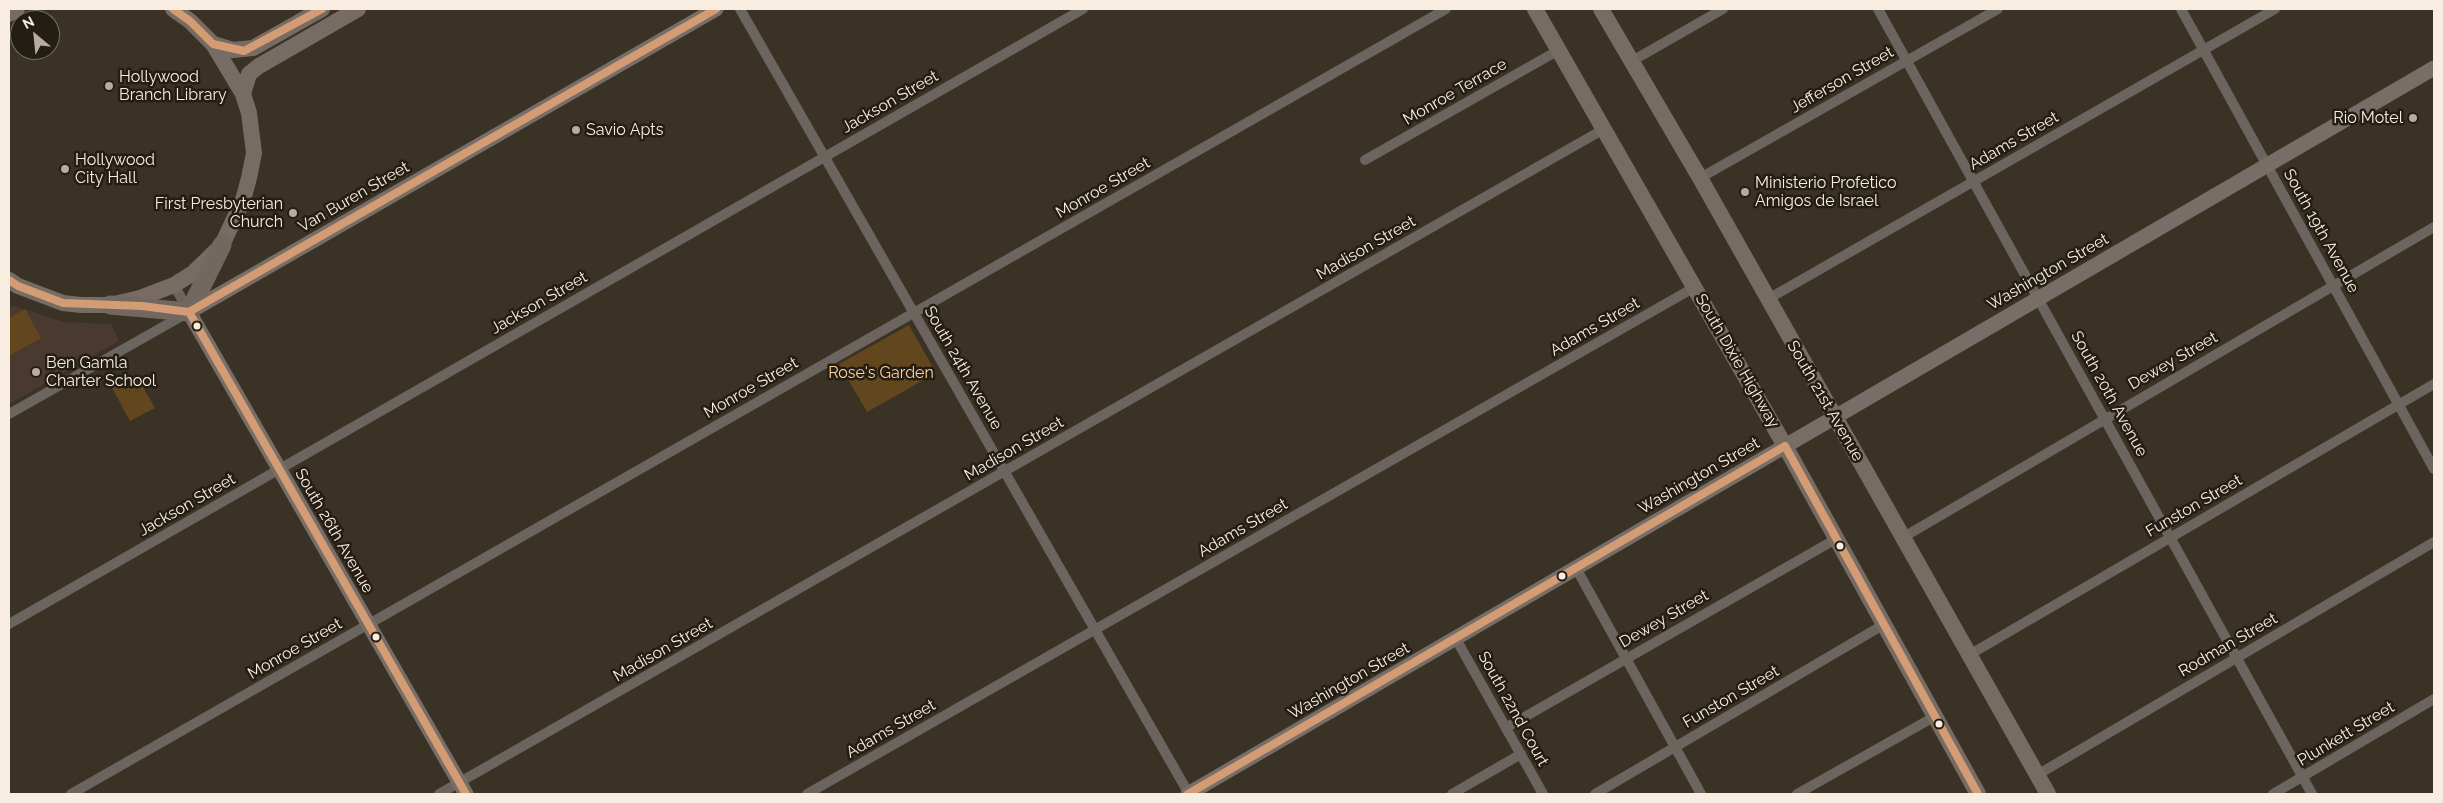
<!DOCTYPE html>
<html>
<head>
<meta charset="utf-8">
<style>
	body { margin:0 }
	#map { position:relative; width:2443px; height:803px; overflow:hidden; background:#3b3226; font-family:Raleway,sans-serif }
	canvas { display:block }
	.frame { position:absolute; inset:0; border:10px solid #f8ede0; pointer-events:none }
	.north { position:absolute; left:10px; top:10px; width:50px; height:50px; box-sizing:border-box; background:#241d13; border:1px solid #797065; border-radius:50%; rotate:332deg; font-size:14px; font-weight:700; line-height:20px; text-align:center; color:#f8ede0 }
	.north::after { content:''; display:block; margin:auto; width:18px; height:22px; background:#b6ac9f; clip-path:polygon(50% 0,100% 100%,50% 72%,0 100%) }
</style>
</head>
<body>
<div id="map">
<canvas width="2443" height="803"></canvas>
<div class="frame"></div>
<div class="north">N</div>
</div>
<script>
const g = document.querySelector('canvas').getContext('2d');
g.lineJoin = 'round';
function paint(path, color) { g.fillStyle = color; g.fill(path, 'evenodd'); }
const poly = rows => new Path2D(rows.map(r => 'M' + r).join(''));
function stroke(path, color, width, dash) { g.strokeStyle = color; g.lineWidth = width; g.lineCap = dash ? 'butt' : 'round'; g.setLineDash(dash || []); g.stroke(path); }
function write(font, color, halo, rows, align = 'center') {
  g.font = font + ' Raleway,sans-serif'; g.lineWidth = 5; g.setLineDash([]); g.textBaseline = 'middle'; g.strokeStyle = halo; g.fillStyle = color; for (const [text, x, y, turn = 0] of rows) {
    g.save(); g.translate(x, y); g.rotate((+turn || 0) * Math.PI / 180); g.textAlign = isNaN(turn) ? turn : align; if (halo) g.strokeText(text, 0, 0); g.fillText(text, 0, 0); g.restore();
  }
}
paint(poly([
	[14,306,64,322,111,324,119,341,9,404,9,308]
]), '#49392f');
paint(poly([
	[25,309,41,338,9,356,9,318],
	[909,325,936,373,867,412,839,364],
	[136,375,155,408,130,421,112,388]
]), '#62461d');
stroke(poly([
	[740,9,1189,794],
	[1878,9,2312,794],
	[2181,9,2434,469],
	[1632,61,1723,9],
	[1365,160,1559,50],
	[1700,178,1998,9],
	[1768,299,2275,9],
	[9,414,189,312,174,285],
	[1902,538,2434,227],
	[1576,568,1701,794],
	[9,624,1083,9],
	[1456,639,1543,794],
	[1969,655,2434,384],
	[1507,727,1836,539],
	[2037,775,2434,542],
	[71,794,1446,9],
	[439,794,1604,129],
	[807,794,1695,287],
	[1452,794,1521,754],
	[1595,794,1883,625],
	[1797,794,1934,717],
	[2273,794,2434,699]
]), '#6c645e', 10);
stroke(poly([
	[466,794,189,312,716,9],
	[1188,794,2434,68]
]), '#776e67', 15);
stroke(poly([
	[1535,9,1785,446,1978,794],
	[1601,9,1700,178,2048,794],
	[9,14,17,9],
	[213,44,233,50,253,48,322,9],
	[243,94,249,74,259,66,358,9],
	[9,280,18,286,63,303,81,305,110,305,140,298,174,285,193,273,222,245,243,200,249,178,254,153,249,113,243,94,213,44,190,21,173,9]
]), '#766c63', 16);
stroke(poly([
	[110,305,189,312,222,245]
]), '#72685f', 19);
stroke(poly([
	[173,9,190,21,213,44,244,51,322,9],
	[9,280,18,286,63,303,142,306,189,312],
	[189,312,716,9],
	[189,312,466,794],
	[1188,794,1785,446,1978,794]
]), '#d39c74', 8);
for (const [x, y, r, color] of [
	[109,86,5,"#b6ac9f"],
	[2413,118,5,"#b6ac9f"],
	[576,130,5,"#b6ac9f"],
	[65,169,5,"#b6ac9f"],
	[1745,192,5,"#b6ac9f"],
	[293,213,5,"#b6ac9f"],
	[197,326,4.5,"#f8ede0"],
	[36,372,5,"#b6ac9f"],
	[1840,546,4.5,"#f8ede0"],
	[1562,576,4.5,"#f8ede0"],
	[376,637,4.5,"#f8ede0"],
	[1939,724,4.5,"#f8ede0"]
]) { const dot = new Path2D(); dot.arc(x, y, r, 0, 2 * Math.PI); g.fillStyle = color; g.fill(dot); stroke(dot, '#241d13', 2); }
write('16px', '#f8ede0', '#241d13', [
	["Hollywood",119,77],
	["Branch Library",119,95],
	["Rio Motel",2403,118,"right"],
	["Savio Apts",586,130],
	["Hollywood",75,160],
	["City Hall",75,178],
	["Ministerio Profetico",1755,183],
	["Amigos de Israel",1755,201],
	["First Presbyterian",283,204,"right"],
	["Church",283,222,"right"],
	["Ben Gamla",46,363],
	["Charter School",46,381]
], 'left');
write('16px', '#f8ede0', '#241d13', [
	["Jefferson Street",1842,80,-30],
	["Monroe Terrace",1455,92,-30],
	["Jackson Street",890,102,-30],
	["Adams Street",2014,141,-30],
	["Monroe Street",1103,188,-30],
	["Van Buren Street",354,197,-30],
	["South 19th Avenue",2321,231,61],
	["Madison Street",1366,248,-30],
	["Washington Street",2048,272,-30],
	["Jackson Street",539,303,-30],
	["Adams Street",1595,327,-30],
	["South Dixie Highway",1737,361,60],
	["Dewey Street",2173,361,-30],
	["South 24th Avenue",963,368,60],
	["Monroe Street",751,388,-30],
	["South 20th Avenue",2109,394,61],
	["South 21st Avenue",1825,401,60],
	["Madison Street",1014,449,-30],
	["Washington Street",1699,476,-30],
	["Jackson Street",187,505,-30],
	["Funston Street",2194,506,-30],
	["Adams Street",1243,528,-30],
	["South 26th Avenue",334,531,60],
	["Dewey Street",1664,619,-30],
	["Rodman Street",2228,645,-30],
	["Monroe Street",295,649,-30],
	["Madison Street",663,650,-30],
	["Washington Street",1349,681,-30],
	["Funston Street",1731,697,-30],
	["South 22nd Court",1513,709,61],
	["Adams Street",891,729,-30],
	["Plunkett Street",2346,734,-31]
]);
write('16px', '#fdd29b', '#241d13', [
	["Rose's Garden",881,373]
]);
</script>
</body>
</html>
